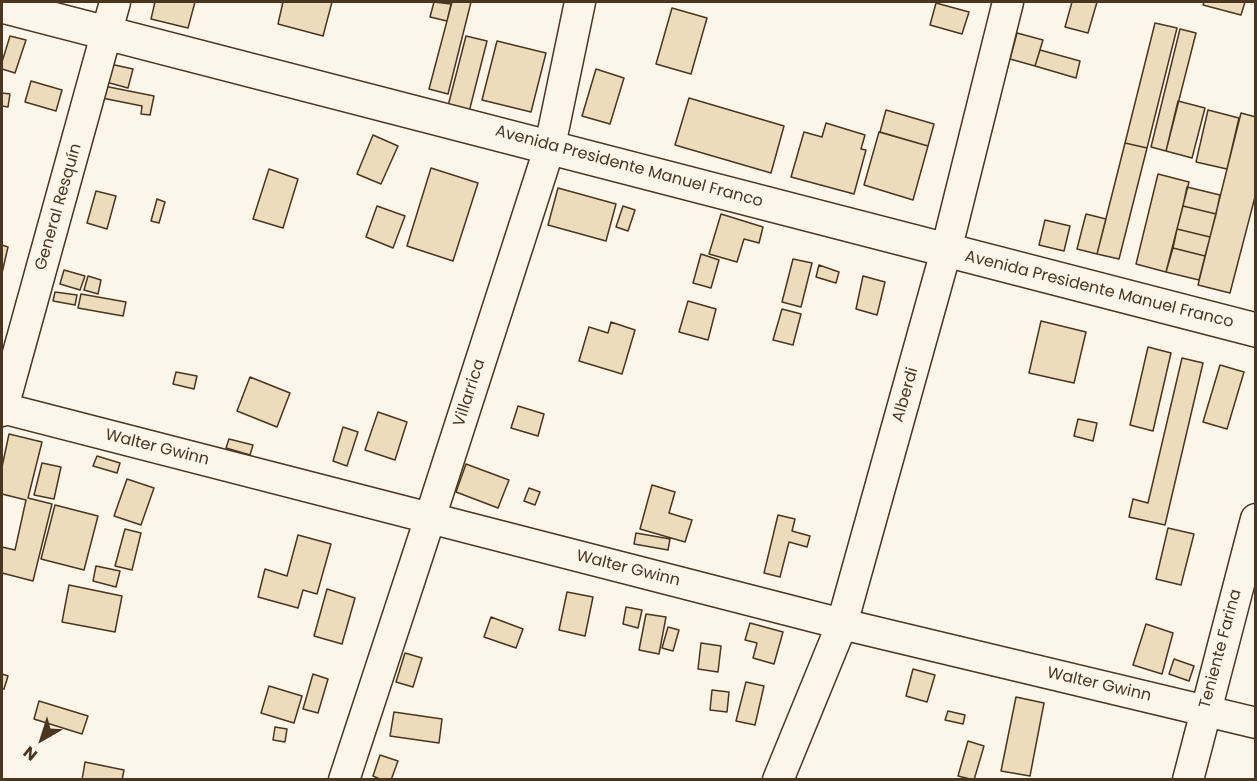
<!DOCTYPE html>
<html>
<head>
<meta charset="utf-8">
<style>
	body { margin:0 }
	#map { position:relative; width:1257px; height:781px; overflow:hidden; background:#fbf6e9; font-family:Poppins,sans-serif }
	canvas { display:block }
	.frame { position:absolute; inset:0; border:3px solid #4a3520; pointer-events:none }
	.north { position:absolute; left:12px; top:709px; width:60px; height:60px; -webkit-text-stroke:4px #fbf6e9; paint-order:stroke; rotate:219deg; font-size:16px; font-weight:700; line-height:24px; text-align:center; color:#4a3520 }
	.north::after { content:''; display:block; margin:auto; width:21px; height:27px; background:#4a3520; clip-path:polygon(50% 0,100% 100%,50% 72%,0 100%) }
</style>
</head>
<body>
<div id="map">
<canvas width="1257" height="781"></canvas>
<div class="frame"></div>
<div class="north">N</div>
</div>
<script>
const g = document.querySelector('canvas').getContext('2d');
g.lineJoin = 'round';
function paint(path, color) { g.fillStyle = color; g.fill(path, 'evenodd'); }
const poly = rows => new Path2D(rows.map(r => 'M' + r).join(''));
function stroke(path, color, width, dash) { g.strokeStyle = color; g.lineWidth = width; g.lineCap = dash ? 'butt' : 'round'; g.setLineDash(dash || []); g.stroke(path); }
function write(font, color, halo, rows, align = 'center') {
  g.font = font + ' Poppins,sans-serif'; g.lineWidth = 4.5; g.setLineDash([]); g.textBaseline = 'middle'; g.strokeStyle = halo; g.fillStyle = color; for (const [text, x, y, turn = 0] of rows) {
    g.save(); g.translate(x, y); g.rotate((+turn || 0) * Math.PI / 180); g.textAlign = isNaN(turn) ? turn : align; if (halo) g.strokeText(text, 0, 0); g.fillText(text, 0, 0); g.restore();
  }
}
const building = poly([
	[155,2,195,2,188,28,151,19,155,2],
	[283,2,332,2,323,36,278,24,283,2],
	[434,2,451,4,447,21,430,17,434,2],
	[452,2,471,2,448,94,429,89,452,2],
	[1072,2,1097,2,1088,33,1065,27,1072,2],
	[1204,2,1245,2,1241,15,1203,5,1204,2],
	[936,3,969,12,962,34,930,25,936,3],
	[672,8,707,18,691,74,656,64,672,8],
	[1155,23,1177,28,1147,148,1125,143,1155,23],
	[1180,29,1196,33,1166,151,1151,147,1180,29],
	[1017,33,1043,40,1035,66,1010,59,1017,33],
	[10,36,26,40,15,73,2,69,2,62,10,36],
	[466,36,487,41,469,112,448,106,466,36],
	[497,41,546,53,531,112,482,100,497,41],
	[1040,50,1080,61,1076,78,1035,66,1040,50],
	[110,64,133,69,128,88,106,82,110,64],
	[596,69,624,78,610,124,582,116,596,69],
	[31,81,62,90,56,111,25,102,31,81],
	[104,86,154,96,150,115,141,114,142,106,102,98,104,86],
	[2,93,10,94,8,107,2,106,2,93],
	[689,98,784,126,771,173,675,145,689,98],
	[1178,101,1205,108,1192,158,1166,151,1178,101],
	[886,110,934,124,928,146,880,132,886,110],
	[1208,110,1239,118,1227,169,1196,162,1208,110],
	[1241,113,1256,117,1256,193,1230,293,1198,285,1241,113],
	[826,123,865,135,861,149,866,150,854,194,791,177,804,132,822,137,826,123],
	[879,132,928,146,913,200,864,185,879,132],
	[373,135,398,146,381,184,357,174,373,135],
	[1125,143,1147,148,1119,259,1097,254,1125,143],
	[431,168,478,183,453,261,407,246,431,168],
	[269,169,298,179,283,228,253,219,269,169],
	[1158,174,1189,182,1166,272,1136,264,1158,174],
	[1187,187,1220,195,1216,214,1183,206,1187,187],
	[558,188,616,204,606,241,548,225,558,188],
	[96,191,116,196,107,229,87,223,96,191],
	[157,199,165,202,159,223,151,221,157,199],
	[377,206,405,216,393,248,366,237,377,206],
	[623,206,635,210,628,231,616,227,623,206],
	[1183,206,1216,214,1210,237,1177,229,1183,206],
	[721,214,763,227,759,243,744,239,737,262,709,254,721,214],
	[1086,214,1106,219,1097,254,1077,249,1086,214],
	[1045,220,1070,226,1064,251,1039,245,1045,220],
	[1177,229,1210,237,1205,256,1173,248,1177,229],
	[2,245,8,247,2,273,2,245],
	[1173,248,1205,256,1199,280,1166,272,1173,248],
	[701,254,719,260,711,288,693,283,701,254],
	[793,259,812,263,801,307,782,302,793,259],
	[819,265,839,272,836,283,816,277,819,265],
	[64,270,85,276,80,290,60,284,64,270],
	[88,276,101,280,98,294,84,290,88,276],
	[863,276,885,282,877,315,856,309,863,276],
	[55,292,77,295,75,305,53,301,55,292],
	[81,294,126,302,123,316,78,308,81,294],
	[688,301,716,309,708,340,679,332,688,301],
	[782,309,801,314,793,345,773,340,782,309],
	[1041,321,1086,332,1074,383,1029,373,1041,321],
	[611,322,635,330,622,374,579,361,589,327,608,333,611,322],
	[1148,347,1171,353,1153,431,1130,425,1148,347],
	[1182,358,1203,363,1165,525,1129,517,1133,499,1148,503,1182,358],
	[1220,365,1244,372,1227,429,1203,422,1220,365],
	[176,372,197,376,194,389,173,384,176,372],
	[250,377,290,393,277,427,237,411,250,377],
	[518,406,544,414,538,436,511,428,518,406],
	[378,412,407,422,395,460,365,450,378,412],
	[1078,419,1097,423,1093,441,1074,436,1078,419],
	[343,427,358,432,347,466,333,461,343,427],
	[9,434,42,442,28,498,52,504,33,581,2,573,2,547,15,550,26,500,2,494,2,467,9,434],
	[229,439,253,445,250,455,226,448,229,439],
	[97,456,120,463,117,473,93,466,97,456],
	[42,463,61,467,54,499,34,495,42,463],
	[466,464,509,480,498,508,456,492,466,464],
	[127,479,154,488,141,525,114,516,127,479],
	[652,485,675,492,669,513,692,520,685,542,640,529,652,485],
	[529,488,540,492,535,505,524,501,529,488],
	[55,505,98,516,84,570,41,559,55,505],
	[778,515,795,519,792,531,810,536,807,547,789,542,780,577,764,573,778,515],
	[1168,528,1194,534,1181,585,1156,579,1168,528],
	[125,529,141,533,132,570,115,566,125,529],
	[636,533,670,539,668,550,634,544,636,533],
	[298,535,331,544,317,594,303,590,298,608,258,597,265,569,287,576,298,535],
	[96,566,120,571,116,587,93,581,96,566],
	[69,585,122,596,115,632,62,622,69,585],
	[327,589,355,598,342,644,314,636,327,589],
	[567,592,593,597,585,636,559,630,567,592],
	[626,607,642,610,638,628,623,624,626,607],
	[646,614,666,617,659,654,639,650,646,614],
	[491,617,523,629,516,648,484,637,491,617],
	[750,623,783,632,774,664,753,658,757,643,745,640,750,623],
	[1146,624,1173,633,1162,674,1133,665,1146,624],
	[668,627,679,630,673,651,662,648,668,627],
	[701,643,721,646,718,672,698,669,701,643],
	[405,653,422,658,413,687,396,682,405,653],
	[1174,659,1194,666,1189,681,1169,674,1174,659],
	[913,669,935,675,927,702,906,696,913,669],
	[2,674,8,676,4,689,2,689,2,674],
	[313,674,328,679,318,713,303,709,313,674],
	[746,682,764,686,755,725,736,721,746,682],
	[269,686,302,696,294,723,261,713,269,686],
	[712,690,729,692,727,712,710,710,712,690],
	[1016,697,1044,703,1030,776,1001,771,1016,697],
	[39,701,88,716,82,734,34,719,39,701],
	[948,711,965,715,963,724,945,720,948,711],
	[394,712,442,719,439,743,390,736,394,712],
	[275,727,287,729,285,742,273,740,275,727],
	[968,741,984,746,974,780,958,776,968,741],
	[380,755,398,761,391,780,382,780,373,776,380,755],
	[85,762,124,770,122,780,82,780,85,762]
]);
paint(building, '#ecdcbc');
stroke(building, '#4a3520', 1.5);
const minor = poly([
	[2,408,842,624,1256,723],
	[2,411,115,2],
	[344,780,430,518,550,146,580,2],
	[778,780,842,624,946,251,1008,2],
	[1188,780,1256,519]
]);
const major = poly([
	[2,6,1256,330]
]);
stroke(minor, '#4a3520', 33);
stroke(major, '#4a3520', 36);
stroke(minor, '#fbf6e9', 30);
stroke(major, '#fbf6e9', 33);
write('16px', '#4a3520', '#fbf6e9', [
	["Avenida Presidente Manuel Franco",629,167,15],
	["General Resquín",59,207,-74],
	["Avenida Presidente Manuel Franco",1099,290,14],
	["Villarrica",470,393,-72],
	["Alberdi",906,395,-74],
	["Walter Gwinn",157,448,14],
	["Walter Gwinn",628,569,14],
	["Teniente Farina",1221,649,-75],
	["Walter Gwinn",1099,685,13]
]);
</script>
</body>
</html>
